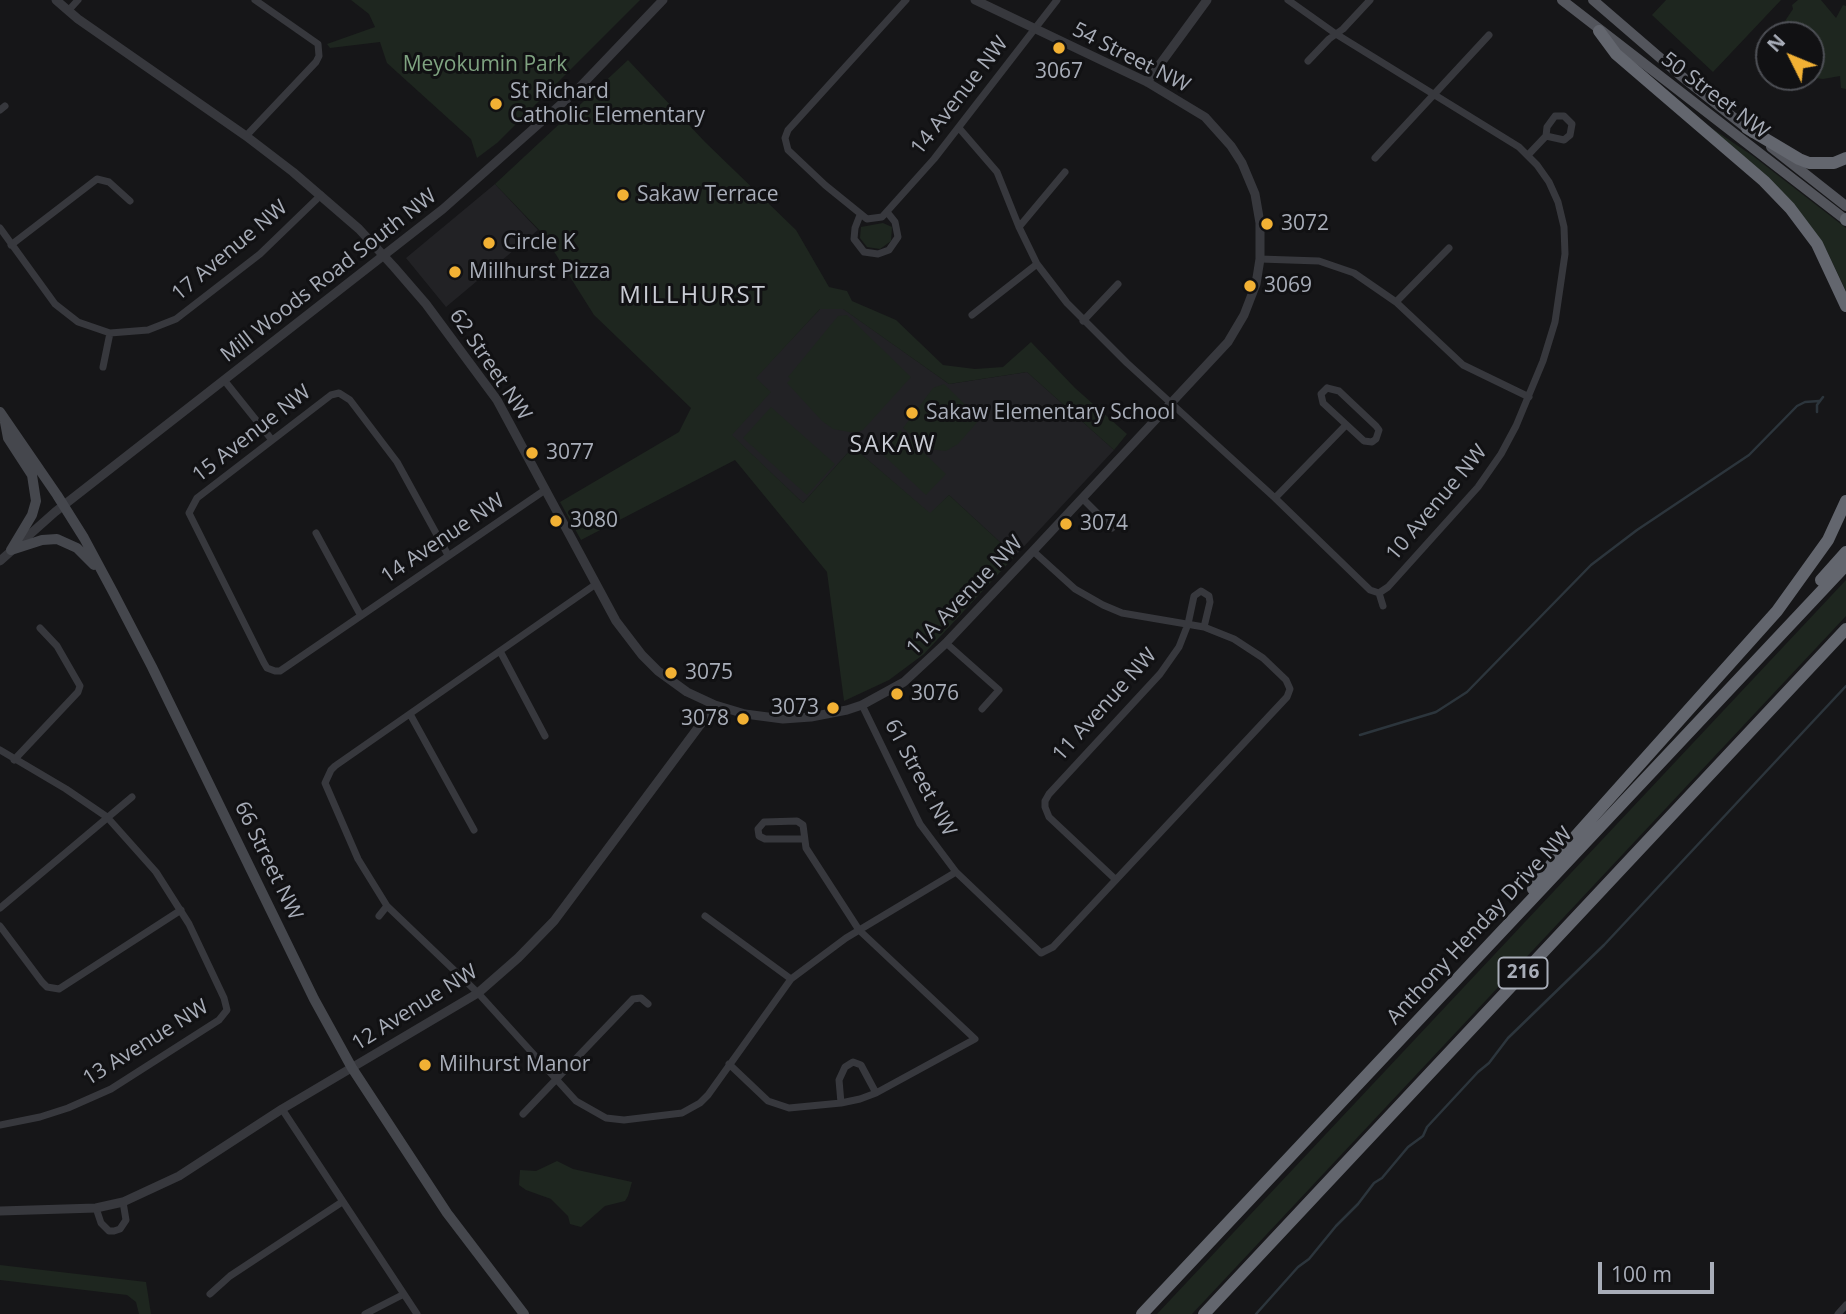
<!DOCTYPE html>
<html>
<head>
<meta charset="utf-8">
<style>
	body { margin:0 }
	#map { position:relative; width:1846px; height:1314px; overflow:hidden; background:#161618; font-family:"Open Sans",sans-serif }
	canvas { display:block }
	.north { position:absolute; left:1755px; top:21px; width:70px; height:70px; box-sizing:border-box; background:#111113; border:2px solid #4d4f55; border-radius:50%; rotate:313deg; font-size:19px; font-weight:700; line-height:28px; text-align:center; color:#a8adb8 }
	.north::after { content:''; display:block; margin:auto; width:24px; height:32px; background:#f2b134; clip-path:polygon(50% 0,100% 100%,50% 72%,0 100%) }
	.scale { position:absolute; left:1598px; top:1262px; width:116px; height:32px; box-sizing:border-box; border:4px solid #a8adb8; border-top:0; padding-left:9px; font-size:21px; line-height:24px; white-space:nowrap; color:#a8adb8; -webkit-text-stroke:5px #111113; paint-order:stroke }
</style>
</head>
<body>
<div id="map">
<canvas width="1846" height="1314"></canvas>
<div class="north">N</div>
<div class="scale">100 m</div>
</div>
<script>
const g = document.querySelector('canvas').getContext('2d');
g.lineJoin = 'round';
function paint(path, color) { g.fillStyle = color; g.fill(path, 'evenodd'); }
const poly = rows => new Path2D(rows.map(r => 'M' + r).join(''));
function stroke(path, color, width, dash) { g.strokeStyle = color; g.lineWidth = width; g.lineCap = dash ? 'butt' : 'round'; g.setLineDash(dash || []); g.stroke(path); }
function write(font, color, halo, rows, align = 'center') {
  g.font = font + ' "Open Sans",sans-serif'; g.lineWidth = 6; g.setLineDash([]); g.textBaseline = 'middle'; g.strokeStyle = halo; g.fillStyle = color; for (const [text, x, y, turn = 0] of rows) {
    g.save(); g.translate(x, y); g.rotate((+turn || 0) * Math.PI / 180); g.textAlign = isNaN(turn) ? turn : align; if (halo) g.strokeText(text, 0, 0); g.fillText(text, 0, 0); g.restore();
  }
}
paint(poly([
	[495,184,538,230,446,307,406,258],
	[842,308,949,384,1027,372,1114,450,1015,556,949,495,930,514,853,447,803,503,731,435,770,392,755,378,820,309]
]), '#222225');
paint(poly([
	[351,0,640,0,497,143,477,158,471,139,387,63,380,42,330,48,327,44,375,27,369,14],
	[1666,0,1781,0,1713,72,1652,15],
	[1798,0,1821,0,1836,18,1843,5,1846,6,1846,89,1841,88,1840,76,1823,79,1808,77,1811,77,1811,35,1781,35,1785,21,1793,9,1792,5],
	[628,60,705,142,796,230,829,287,847,291,852,301,896,320,943,365,975,369,1003,367,1031,342,1075,388,1127,434,1114,450,1027,372,949,384,843,309,820,309,756,378,771,392,732,435,803,503,853,447,930,513,949,495,1015,556,924,654,889,680,844,701,827,572,735,460,581,540,560,502,679,432,691,408,594,315,543,234,495,184],
	[1704,123,1753,156,1846,228,1846,291,1826,249],
	[883,223,892,227,891,241,880,249,867,247,860,238,861,227],
	[847,315,911,377,863,430,855,433,833,429,822,421,787,383,791,379,788,377,838,316],
	[944,384,980,419,958,444,946,451,928,449,903,428,933,388],
	[771,407,835,464,807,495,743,438],
	[900,430,946,474,926,495,880,452],
	[1846,580,1846,616,1192,1314,1157,1314],
	[557,1161,573,1169,632,1182,628,1196,625,1201,605,1206,581,1227,570,1224,568,1216,551,1199,526,1190,519,1185,520,1170,536,1171],
	[0,1265,146,1282,151,1314,139,1314,136,1302,127,1295,0,1280]
]), '#1e261f');
stroke(poly([
	[1817,412,1817,405,1823,397],
	[1360,735,1436,712,1467,692,1591,565,1637,530,1749,455,1797,406,1805,402,1819,401],
	[1256,1314,1298,1267,1309,1259,1336,1226,1358,1204,1374,1183,1382,1178,1408,1147,1423,1136,1427,1127,1478,1072,1489,1063,1508,1038,1604,945,1846,686]
]), '#2c353c', 2.5);
stroke(poly([
	[906,0,788,130,785,138,788,150,825,185,867,219,882,217,934,159,1057,0],
	[1288,0,1336,34,1519,147,1537,165,1549,182,1558,202,1564,227,1565,254,1555,322,1543,361,1516,426,1501,454,1478,487,1388,587,1379,593],
	[68,11,78,0],
	[1308,61,1329,39,1343,29,1370,0],
	[0,110,5,106],
	[959,128,997,172,1019,227,1037,264,1067,303,1127,363,1275,498,1370,590,1379,593,1383,606],
	[246,136,316,62,319,56,318,44,255,0],
	[1528,155,1546,136,1547,127,1555,116,1564,116,1572,124,1570,135,1564,140,1546,136],
	[1375,158,1489,35],
	[860,215,855,228,854,239,864,252,878,254,889,250,898,237,895,222,887,212],
	[1019,227,1065,172],
	[0,228,55,304,78,322,110,333],
	[11,245,97,179,109,182,130,201],
	[1260,259,1319,261,1354,273,1396,302,1463,365,1529,397],
	[1396,302,1449,248],
	[972,315,1037,264],
	[1083,321,1118,284],
	[103,367,110,333,148,330,176,319,260,254,321,195],
	[224,380,272,440],
	[1327,388,1339,391,1376,426,1379,430,1376,439,1372,442,1364,441,1323,403,1321,394,1327,388],
	[1082,498,1112,528],
	[1275,498,1346,425],
	[316,533,361,616],
	[448,555,397,462,350,400,339,393,331,395,197,498,189,513,264,663,267,668,275,671,280,671,545,490],
	[596,584,335,766,331,770,325,783,358,859,387,906,478,993,576,1101,606,1118,624,1120,682,1113,700,1103,708,1095,791,979,846,938,956,872],
	[946,643,999,690,982,709],
	[500,651,545,736],
	[862,705,920,824,956,872,1041,953,1053,947,1287,697,1290,689,1286,680,1263,658,1234,639,1204,627,1122,613,1103,605,1075,589,1033,551],
	[410,714,474,830],
	[0,750,66,789,107,817,156,872,189,924,224,998,227,1010,219,1020,111,1089,68,1108,40,1117,0,1125],
	[14,760,78,692,80,686,57,646,40,628],
	[1115,879,1049,817,1045,807,1045,801,1049,794,1160,674,1179,647,1188,624,1194,596,1201,591,1209,596,1210,602,1204,627],
	[0,908,132,797],
	[379,916,387,906],
	[705,916,791,979],
	[0,926,42,982,47,987,59,989,181,910],
	[729,1064,768,1101,789,1108,841,1103,860,1099,876,1093,975,1039,859,930,806,848,803,825,797,821,764,822,758,829,759,836,765,839,804,839],
	[841,1103,839,1080,845,1067,853,1062,861,1065,876,1093],
	[282,1109,417,1314],
	[523,1114,633,999,641,998,648,1004],
	[96,1208,101,1223,109,1231,114,1231,120,1229,126,1220,123,1202],
	[210,1294,230,1276,342,1202],
	[365,1314,404,1294],
	[1838,1314,1846,1305]
]), '#37383d', 7);
stroke(poly([
	[56,0,78,19,246,136,293,172,359,229,394,267,426,304,497,400,616,621,642,655,658,671,687,692,715,705,745,714,783,719,811,717,847,710,862,705,904,682,946,643,1033,551,1228,342,1244,315,1256,284,1260,259,1260,223,1255,194,1242,163,1231,146,1205,117,1147,82,975,0],
	[1147,82,1207,0],
	[0,561,55,512,443,209,577,90,663,0],
	[0,1211,96,1208,123,1202,179,1176,282,1109,478,993,518,958,554,921,715,705]
]), '#37383d', 9);
stroke(poly([
	[0,412,57,495,84,538,113,592,152,667,314,999,352,1068,447,1213,524,1314],
	[5,422,8,438,32,475,36,501,32,515,11,550],
	[11,550,42,540,57,539,77,548,94,565]
]), '#45474d', 10);
stroke(poly([
	[1562,0,1846,220],
	[1593,0,1680,75,1753,133],
	[1771,147,1846,206]
]), '#53555c', 10);
stroke(poly([
	[1599,31,1616,54,1764,181,1790,208,1817,244,1846,306],
	[1747,128,1799,159,1809,163,1834,163,1846,158],
	[1846,220,1846,219],
	[1821,580,1846,552],
	[1533,889,1556,858,1777,611,1828,540,1846,501],
	[1142,1314,1846,565],
	[1204,1314,1846,629]
]), '#63666e', 12);
for (const [x, y, r, color] of [
	[1059,48,7,"#f2b134"],
	[496,104,7,"#f2b134"],
	[623,195,7,"#f2b134"],
	[1267,224,7,"#f2b134"],
	[489,243,7,"#f2b134"],
	[455,272,7,"#f2b134"],
	[1250,286,7,"#f2b134"],
	[912,413,7,"#f2b134"],
	[532,453,7,"#f2b134"],
	[556,521,7,"#f2b134"],
	[1066,524,7,"#f2b134"],
	[671,673,7,"#f2b134"],
	[897,694,7,"#f2b134"],
	[833,708,7,"#f2b134"],
	[743,719,7,"#f2b134"],
	[425,1065,7,"#f2b134"]
]) { const dot = new Path2D(); dot.arc(x, y, r, 0, 2 * Math.PI); g.fillStyle = color; g.fill(dot); stroke(dot, '#111113', 2.5); }
for (const [x, y, w] of [
	[1523,973,49]
]) { const box = new Path2D(); box.roundRect(x - w / 2, y - 15.5, w, 31, 5); g.fillStyle = '#111113'; g.fill(box); stroke(box, '#a8adb8', 2); }
write('bold 19px', '#a8adb8', null, [
	["216",1523,973]
]);
write('21px', '#a8adb8', '#111113', [
	["54 Street NW",1131,58,27],
	["14 Avenue NW",960,96,-52],
	["50 Street NW",1715,96,37],
	["17 Avenue NW",230,251,-40],
	["Mill Woods Road South NW",329,276,-38],
	["62 Street NW",490,365,56],
	["15 Avenue NW",252,434,-38],
	["10 Avenue NW",1437,503,-50],
	["14 Avenue NW",443,539,-34],
	["11A Avenue NW",965,596,-46],
	["11 Avenue NW",1105,705,-48],
	["61 Street NW",920,778,62],
	["66 Street NW",268,861,64],
	["Anthony Henday Drive NW",1480,926,-47],
	["12 Avenue NW",415,1008,-32],
	["13 Avenue NW",146,1043,-32]
]);
write('21px', '#7fa381', '#111113', [
	["Meyokumin Park",485,65]
]);
write('21px', '#a8adb8', '#111113', [
	["3067",1059,72,"center"],
	["St Richard",510,92],
	["Catholic Elementary",510,116],
	["Sakaw Terrace",637,195],
	["3072",1281,224],
	["Circle K",503,243],
	["Millhurst Pizza",469,272],
	["3069",1264,286],
	["Sakaw Elementary School",926,413],
	["3077",546,453],
	["3080",570,521],
	["3074",1080,524],
	["3075",685,673],
	["3076",911,694],
	["3073",819,708,"right"],
	["3078",729,719,"right"],
	["Milhurst Manor",439,1065]
], 'left');
g.letterSpacing = '2px';
write('23px', '#c9ccd4', '#111113', [
	["SAKAW",893,445]
]);
g.letterSpacing = '0px';
g.letterSpacing = '2px';
write('24px', '#c9ccd4', '#111113', [
	["MILLHURST",693,296]
]);
g.letterSpacing = '0px';
</script>
</body>
</html>
